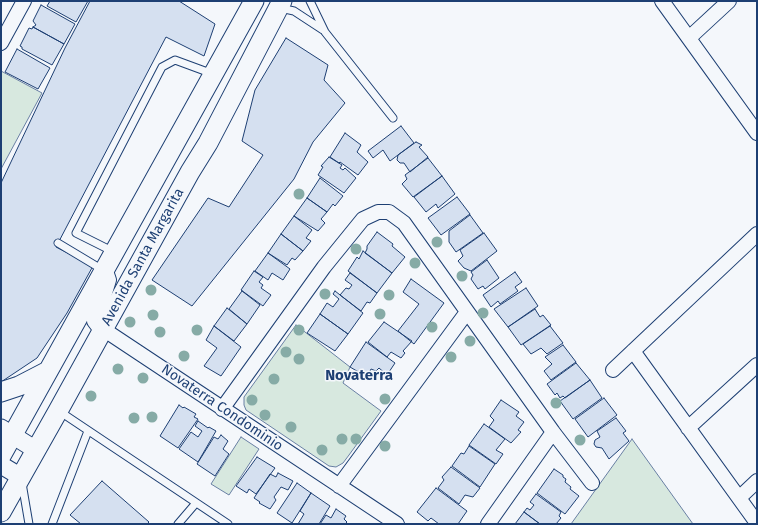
<!DOCTYPE html>
<html>
<head>
<meta charset="utf-8">
<style>
	body { margin:0 }
	#map { position:relative; width:758px; height:525px; overflow:hidden; background:#f4f7fb; font-family:"Fira Sans",sans-serif }
	canvas { display:block }
	.frame { position:absolute; inset:0; border:2px solid #1d3f73; pointer-events:none }
</style>
</head>
<body>
<div id="map">
<canvas width="758" height="525"></canvas>
<div class="frame"></div>
</div>
<script>
const g = document.querySelector('canvas').getContext('2d');
g.lineJoin = 'round';
function paint(path, color) { g.fillStyle = color; g.fill(path, 'evenodd'); }
const poly = rows => new Path2D(rows.map(r => 'M' + r).join(''));
function stroke(path, color, width, dash) { g.strokeStyle = color; g.lineWidth = width; g.lineCap = dash ? 'butt' : 'round'; g.setLineDash(dash || []); g.stroke(path); }
function write(font, color, halo, rows, align = 'center') {
  g.font = font + ' "Fira Sans",sans-serif'; g.lineWidth = 3; g.setLineDash([]); g.textBaseline = 'middle'; g.strokeStyle = halo; g.fillStyle = color; for (const [text, x, y, turn = 0] of rows) {
    g.save(); g.translate(x, y); g.rotate((+turn || 0) * Math.PI / 180); g.textAlign = isNaN(turn) ? turn : align; if (halo) g.strokeText(text, 0, 0); g.fillText(text, 0, 0); g.restore();
  }
}
const green = poly([
	[1,71,42,93,1,169,1,71],
	[296,325,350,367,343,383,381,411,349,455,343,463,336,467,329,466,246,410,244,405,244,397,296,325],
	[241,437,259,449,229,495,211,484,241,437],
	[632,439,693,524,571,524,632,439]
]);
paint(green, '#d7e8df');
stroke(green, '#687fa3', 1);
const building = poly([
	[49,1,88,1,76,22,47,6,50,1,49,1],
	[90,1,179,1,215,24,204,56,166,37,56,247,93,266,67,313,37,358,1,382,1,183,65,48,90,1],
	[41,5,75,24,64,44,33,27,36,25,33,21,41,5],
	[33,27,64,44,52,65,22,49,22,47,20,46,29,28,32,29,33,27],
	[286,38,328,65,324,80,345,103,313,142,294,179,192,306,152,280,208,198,229,207,263,155,242,141,255,90,286,38],
	[17,49,50,68,38,89,5,72,17,49],
	[401,126,414,143,390,161,383,150,373,158,368,151,401,126],
	[345,133,361,145,357,152,368,162,358,175,340,162,339,163,330,157,345,133],
	[416,142,422,145,419,147,428,157,410,172,404,163,400,163,397,160,398,155,416,142],
	[329,157,342,165,340,168,343,170,345,168,356,178,344,193,318,175,323,167,321,166,329,157],
	[428,158,442,176,413,197,402,184,407,179,405,175,428,158],
	[442,176,455,194,438,208,436,204,426,212,414,197,442,176],
	[320,178,343,196,335,206,333,204,327,212,307,198,320,178],
	[457,197,470,214,441,235,428,218,457,197],
	[307,198,327,212,321,219,325,223,318,231,294,216,307,198],
	[470,215,483,233,456,252,449,242,449,231,470,215],
	[294,216,312,230,306,238,311,241,303,251,281,234,294,216],
	[377,232,393,244,392,246,405,257,392,273,365,253,367,249,367,246,377,232],
	[484,233,497,251,471,271,464,268,458,261,463,256,460,250,484,233],
	[281,234,303,251,295,260,292,258,287,265,268,253,281,234],
	[363,251,392,273,377,293,348,271,357,257,359,259,363,251],
	[268,253,290,269,283,280,272,273,268,280,255,271,268,253],
	[487,260,499,278,485,289,483,286,478,289,471,279,473,275,471,272,487,260],
	[254,271,263,277,259,282,263,285,261,288,271,295,263,306,241,290,254,271],
	[515,272,522,282,515,287,518,291,500,304,498,301,491,307,483,295,515,272],
	[350,273,377,293,370,303,367,302,361,311,340,295,346,288,349,289,352,285,345,280,350,273],
	[411,279,444,303,414,344,398,331,419,304,403,292,411,279],
	[526,288,538,306,508,327,494,309,526,288],
	[242,291,260,305,247,324,229,309,242,291],
	[335,291,363,313,348,334,320,314,327,303,333,307,339,299,333,294,335,291],
	[227,308,247,324,234,341,214,326,227,308],
	[535,309,540,317,543,315,551,325,521,345,508,327,535,309],
	[320,314,348,334,335,351,307,333,320,314],
	[384,322,412,341,403,351,405,353,401,358,391,352,387,357,368,342,384,322],
	[214,326,241,347,221,376,204,366,217,348,206,340,214,326],
	[550,326,563,343,547,354,541,348,531,354,523,344,550,326],
	[366,342,395,363,387,375,379,368,376,371,371,369,369,373,365,372,362,374,350,367,366,342],
	[563,345,576,362,551,380,544,371,552,364,545,357,563,345],
	[576,363,590,380,565,398,563,396,560,398,557,393,555,395,547,384,576,363],
	[590,380,602,398,573,419,560,401,590,380],
	[604,398,617,415,588,437,575,419,604,398],
	[501,400,519,412,516,416,524,422,518,430,521,432,511,443,489,427,494,420,490,416,501,400],
	[179,405,183,408,184,407,196,414,194,417,198,419,178,448,160,436,179,405],
	[616,418,626,431,623,433,629,441,609,459,602,448,596,447,594,444,595,440,600,437,597,431,616,418],
	[198,421,208,428,209,427,216,431,198,462,179,449,191,432,198,437,202,431,195,426,198,421],
	[484,424,505,439,496,450,503,454,496,464,469,445,484,424],
	[221,435,228,441,223,449,229,454,215,476,197,464,214,437,218,439,221,435],
	[469,446,495,464,480,487,452,466,461,453,464,454,469,446],
	[257,457,275,468,256,494,249,489,247,493,236,486,257,457],
	[451,467,480,488,473,497,465,495,459,504,438,488,444,480,442,477,451,467],
	[554,469,563,475,563,477,566,479,565,482,571,487,570,489,579,496,565,514,537,493,554,469],
	[278,473,293,481,288,490,281,487,274,497,276,500,270,509,259,503,260,502,254,498,270,474,276,477,278,473],
	[102,481,149,522,147,524,81,524,70,515,102,481],
	[297,483,311,493,292,523,277,513,297,483],
	[436,488,467,511,458,524,439,524,431,518,428,521,417,512,436,488],
	[311,493,330,506,319,524,298,524,304,514,300,511,311,493],
	[536,494,561,512,559,516,561,518,556,524,540,524,524,512,527,508,530,510,534,505,530,502,536,494],
	[336,509,346,516,344,519,347,522,345,524,320,524,326,515,331,518,336,509],
	[524,512,540,524,515,524,524,512]
]);
paint(building, '#d5e0f0');
stroke(building, '#1d3f73', 1);
const service = poly([
	[310,1,325,32,393,118],
	[280,8,294,11,323,30],
	[58,243,103,270],
	[114,252,76,233,162,67,175,60,213,74],
	[59,411,228,524],
	[22,483,29,524],
	[52,524,88,431],
	[178,524,196,503]
]);
const minor = poly([
	[662,1,757,133],
	[689,38,729,1],
	[1,43,24,1],
	[104,271,107,274,109,280,105,293,94,315,94,321,97,325,397,524],
	[633,351,757,523],
	[613,370,757,234],
	[222,409,324,267,363,219,378,212,389,212,404,223,553,432,592,483],
	[688,428,757,365],
	[339,486,467,312],
	[739,498,757,481],
	[488,524,553,432]
]);
const tertiary = poly([
	[1,428,36,450],
	[1,465,21,477]
]);
const secondary = poly([
	[1,392,19,386,48,371],
	[1,456,254,1],
	[1,512,58,411,190,172,208,143,282,1]
]);
stroke(service, '#1d3f73', 9);
stroke(minor, '#1d3f73', 16);
stroke(tertiary, '#1d3f73', 19);
stroke(secondary, '#1d3f73', 21);
stroke(service, '#f4f7fb', 7);
stroke(minor, '#f4f7fb', 14);
stroke(tertiary, '#f4f7fb', 17);
stroke(secondary, '#f4f7fb', 19);
g.fillStyle = '#86aba6';
for (const [x, y] of [
	[299,194],
	[437,242],
	[356,249],
	[415,263],
	[462,276],
	[151,290],
	[325,294],
	[389,295],
	[483,313],
	[380,314],
	[153,315],
	[130,322],
	[432,327],
	[197,330],
	[299,330],
	[160,332],
	[470,341],
	[286,352],
	[184,356],
	[451,357],
	[299,359],
	[118,369],
	[143,378],
	[274,379],
	[91,396],
	[385,399],
	[252,400],
	[556,403],
	[265,415],
	[152,417],
	[134,418],
	[291,427],
	[342,439],
	[356,439],
	[580,440],
	[385,446],
	[322,450]
]) { g.beginPath(); g.arc(x, y, 5.5, 0, 2 * Math.PI); g.fill(); }
write('14px', '#1d3f73', '#f4f7fb', [
	["Avenida Santa Margarita",143,257,-61],
	["Novaterra Condominio",222,408,34]
]);
write('bold 15px', '#1d3f73', '#f4f7fb', [
	["Novaterra",359,376]
]);
</script>
</body>
</html>
